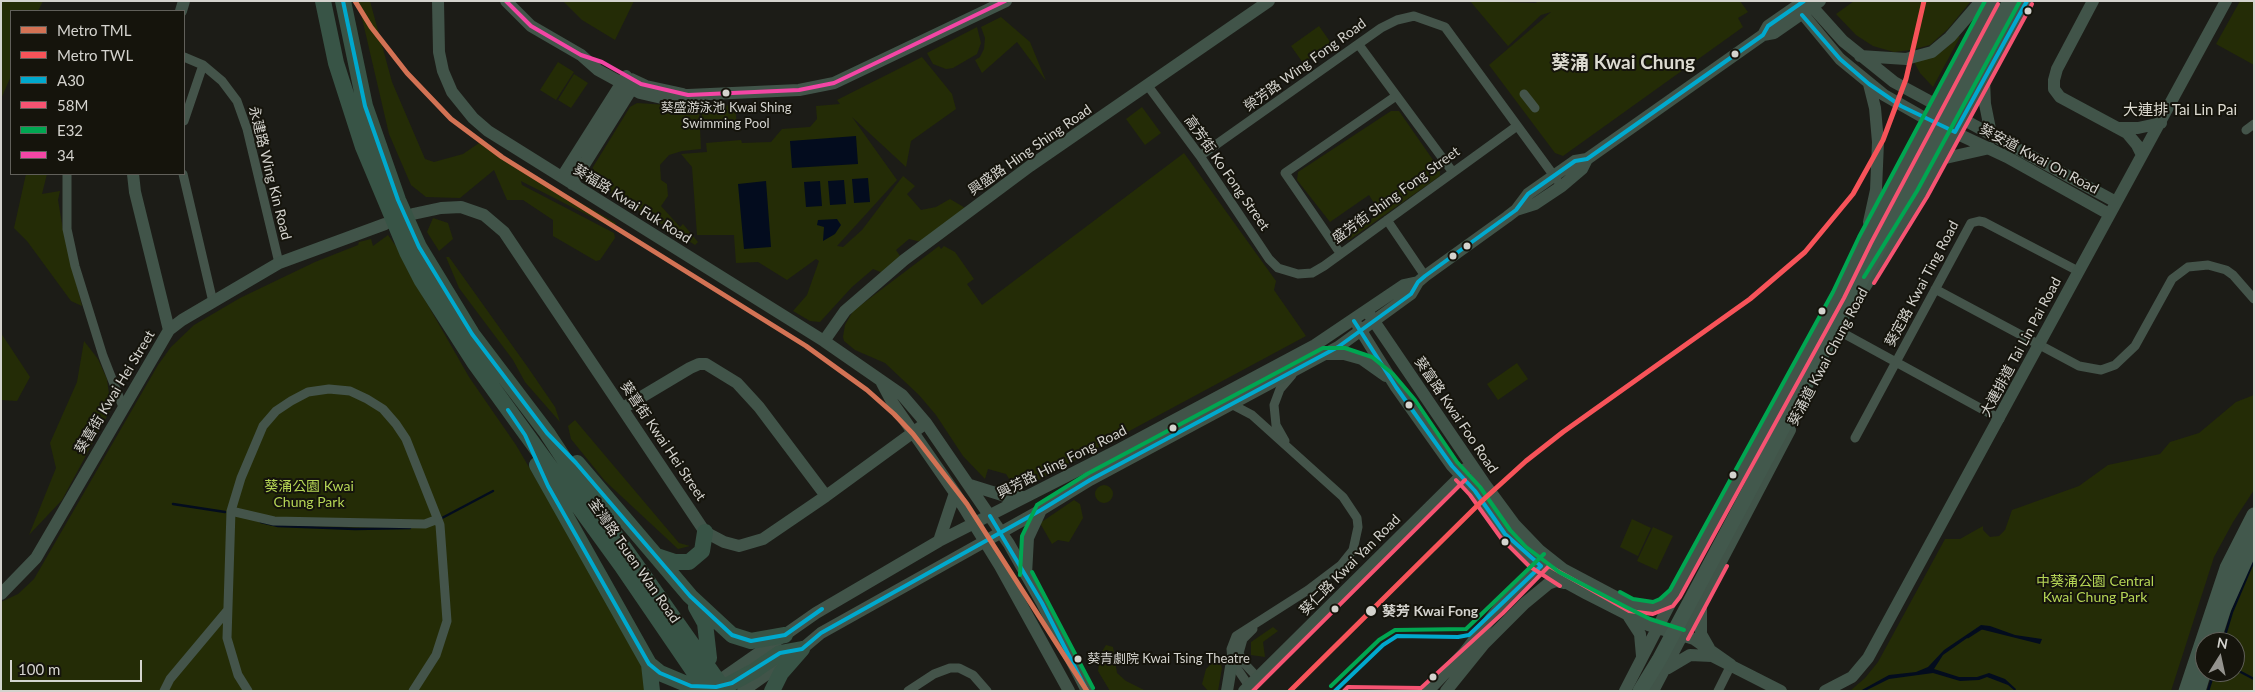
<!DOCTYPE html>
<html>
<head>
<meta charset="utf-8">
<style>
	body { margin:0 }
	#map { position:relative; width:2255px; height:692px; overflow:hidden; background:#1c1c17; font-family:Lato,sans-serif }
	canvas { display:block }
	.frame { position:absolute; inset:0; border:2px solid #d4d3ce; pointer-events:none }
	.legend { position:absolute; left:10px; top:10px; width:175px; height:165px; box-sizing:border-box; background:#15140c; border:1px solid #61605a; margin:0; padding:6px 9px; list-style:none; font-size:15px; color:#d4d3ce }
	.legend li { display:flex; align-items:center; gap:10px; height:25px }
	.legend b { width:25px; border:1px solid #61605a }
	.north { position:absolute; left:2195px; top:632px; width:50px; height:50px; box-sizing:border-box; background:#15140c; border:1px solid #61605a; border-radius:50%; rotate:10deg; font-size:14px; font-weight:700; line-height:20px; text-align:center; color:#d4d3ce }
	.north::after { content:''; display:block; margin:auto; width:18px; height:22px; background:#94938e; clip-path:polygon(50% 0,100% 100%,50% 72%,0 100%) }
	.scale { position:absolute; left:10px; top:660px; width:132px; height:22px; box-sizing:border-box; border:2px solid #d4d3ce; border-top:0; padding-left:6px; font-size:15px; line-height:18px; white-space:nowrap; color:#d4d3ce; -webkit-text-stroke:4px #15140c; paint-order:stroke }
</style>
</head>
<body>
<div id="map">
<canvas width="2255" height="692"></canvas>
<div class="frame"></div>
<ul class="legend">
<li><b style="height:6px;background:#d37254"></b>Metro TML</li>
<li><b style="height:6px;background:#f75359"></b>Metro TWL</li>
<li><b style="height:6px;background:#00a9ce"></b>A30</li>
<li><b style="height:6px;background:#f65372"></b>58M</li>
<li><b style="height:6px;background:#00a651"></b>E32</li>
<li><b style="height:6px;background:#f346a5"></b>34</li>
</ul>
<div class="north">N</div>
<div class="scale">100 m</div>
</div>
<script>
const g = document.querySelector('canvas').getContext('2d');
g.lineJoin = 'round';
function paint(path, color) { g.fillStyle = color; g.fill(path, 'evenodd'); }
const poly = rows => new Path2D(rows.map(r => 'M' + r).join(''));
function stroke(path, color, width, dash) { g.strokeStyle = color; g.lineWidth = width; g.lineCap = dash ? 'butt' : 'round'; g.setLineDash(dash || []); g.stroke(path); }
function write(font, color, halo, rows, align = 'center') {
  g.font = font + ' Lato,"Noto Sans TC",sans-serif'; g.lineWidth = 4; g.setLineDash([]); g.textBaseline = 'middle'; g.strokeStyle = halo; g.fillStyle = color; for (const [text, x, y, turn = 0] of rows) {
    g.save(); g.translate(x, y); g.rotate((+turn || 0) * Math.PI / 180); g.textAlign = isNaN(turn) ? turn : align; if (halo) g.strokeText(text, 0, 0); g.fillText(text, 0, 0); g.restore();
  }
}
paint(poly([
	[1,1,43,1,38,11,11,11,11,76,1,99],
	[358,1,370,1,392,82,425,159,434,162,463,154,482,141,517,169,520,168,616,223,613,228,521,181,522,185,614,233,615,238,600,260,596,261,553,236,553,220,523,200,507,200,494,170,460,198,426,197,411,185,389,134],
	[563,1,634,1,615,40,582,20],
	[1470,1,1536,3,1538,1,1740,1,1748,12,1738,18,1743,27,1563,156,1555,153,1489,65,1551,12,1541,15,1508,46],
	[1854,1,1971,1,1948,29,1930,45,1911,50,1894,52,1873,46,1856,35,1836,14],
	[2240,1,2254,1,2254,65,2216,44],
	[1001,17,1030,42,1046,81,1017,42,982,73,975,60,980,57,984,49,985,38,981,27],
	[1319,26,1331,43,1303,63,1291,46],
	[977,27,981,43,977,54,953,68,946,69,933,64,927,53],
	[1958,36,1960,37,1933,87,1920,73,1914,62,1930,58,1945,49],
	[922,57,952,94,956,109,911,141,906,167,852,117,897,180,837,246,843,247,862,230,903,176,915,186,907,194,921,210,936,207,950,199,967,209,921,242,909,239,896,250,900,256,883,273,873,269,852,287,820,322,810,321,793,311,807,295,819,261,816,259,787,280,758,262,736,263,734,235,697,235,692,167,681,154,707,152,706,143,741,140,742,143,771,142,782,129,810,127,817,119,816,106,840,104,837,100],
	[558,62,574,72,556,100,540,90],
	[574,74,588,83,571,108,558,100],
	[637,103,699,107,701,149,682,151,669,155,660,165,661,180,667,184,668,196,661,206,680,227,683,224,698,242,695,245,600,186,594,181,591,174,593,167,630,107],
	[735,105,737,126,703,129,701,107],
	[1142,107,1161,133,1145,145,1126,119],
	[1391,111,1399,111,1440,170,1440,176,1349,240,1343,239,1380,213,1369,195,1330,222,1297,180,1298,172],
	[1184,153,1276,281,1274,290,1306,336,1027,486,1011,482,1006,474,988,469,985,479,963,456,936,415,919,395,885,363,855,350,844,341,843,337,845,325,853,311,939,246,941,249,944,246,955,252,974,279,967,284,982,305],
	[26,174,47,174,42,194,60,191,58,200,63,230,82,306,71,301,27,241,14,228],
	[433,218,448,223,453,239,439,251,427,232],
	[388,235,398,249,405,265,469,377,516,445,642,660,648,691,1,691,1,602,18,594,34,579,158,365,171,347,194,325,240,298,315,262,358,245,359,242,371,239,373,246],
	[446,257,449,257,529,369,555,407,560,422,525,382,513,360,459,288],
	[1,333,30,377,17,401,1,400],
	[84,341,98,359,107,379,111,409,62,500,29,535,56,468,50,443,77,382],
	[1517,363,1528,379,1498,400,1487,384],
	[2254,395,2254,490,2233,522,2214,557,2171,691,1850,691,1865,678,1878,662,1945,539,1960,539,1983,526,1983,530,1990,537,1999,536,2005,530,2012,510,2079,486,2108,465,2160,454,2170,442,2199,433,2236,402],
	[575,420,679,543,690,546,678,549,605,481,571,439,568,426],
	'1095 494a9 9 0 1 1 18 0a9 9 0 1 1-18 0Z',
	[1074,500,1080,504,1083,518,1069,542,1058,540,1052,544,1040,523],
	[1632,519,1651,528,1638,556,1620,547],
	[1653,527,1673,536,1657,570,1637,561],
	[2254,560,2254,691,2208,691,2214,672,2235,672,2235,642,2223,642,2232,612],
	[1273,627,1278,631,1263,642,1265,657,1251,655,1251,642],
	[1106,645,1113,647,1117,673,1126,681,1146,691,1110,691,1098,671,1101,653],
	[1213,662,1220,662,1222,668,1218,691,1208,691,1202,684,1206,669]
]), '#242c06');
paint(poly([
	[856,136,858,164,792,168,790,141],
	[868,178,870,202,854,203,852,179],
	[844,180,846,204,830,205,828,181],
	[766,181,771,247,744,249,738,184],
	[820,181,822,206,806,207,804,182],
	[837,219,841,225,835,234,823,241,824,227,817,225,818,220],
	[1981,625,1990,626,2015,635,2042,639,2040,644,1980,629,1943,655,1934,669,1959,677,1977,677,1989,673,2005,679,2016,689,2015,691,2008,685,1987,677,1979,680,1960,681,1933,673,1889,679,1865,691,1860,691,1889,675,1916,672,1928,667,1944,650]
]), '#030c1e');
stroke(poly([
	[173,504,225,512],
	[442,518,493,491],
	[261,522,278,526,355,529,410,528],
	[1968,637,1982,628],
	[2223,642,2232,612,2254,560],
	[2235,669,2254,679],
	[2208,691,2214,672]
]), '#030c1e', 2.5);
stroke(poly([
	[1359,45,1452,171],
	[184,57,203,65,222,81,237,101,247,129,279,263],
	[1148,86,1200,156,1269,259,1278,268,1298,274,1312,273,1324,266,1517,126],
	[1524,94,1535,108],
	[184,121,203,65],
	[2246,130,2254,124],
	[1200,156,1381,28,1397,20,1414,16,1445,27,1557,180],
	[67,174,67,229,75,266,103,356,123,407],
	[183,174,213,302],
	[1387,220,1425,276],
	[1340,253,1285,173,1396,96],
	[1935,289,2079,366,2101,370,2115,365,2135,346,2172,279,2188,267,2208,265,2226,270,2233,275,2254,299],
	[1841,332,2000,419],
	[1233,405,1252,415,1343,497,1357,518,1358,527,1353,550,1341,565,1308,590,1236,636,1231,649,1232,661,1249,686],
	[1855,438,1971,223,1979,221,1984,222,2078,271],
	[1285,441,1276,425,1274,405,1280,389,1292,375],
	[231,511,274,521,425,524,438,519],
	[1253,629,1243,639,1239,653,1243,662,1258,678],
	[164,691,170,679,227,611],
	[248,691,238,675,227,638,231,511,241,478,263,426,276,411,291,401,308,392,329,389,350,391,367,399,383,409,396,424,406,439,440,525,447,621,436,655,413,691],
	[908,691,934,674,950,668,959,668,973,675,987,691],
	[1718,691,1731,665]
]), '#44544a', 9);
stroke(poly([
	[438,1,439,52,443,71,452,92,473,118,488,131,824,341,902,395,926,423,1009,544,1042,603,1087,691],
	[506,1,531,26,581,55,598,70,640,93,666,99,688,95,799,90,834,83,1006,1],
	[1807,1,1843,41,1894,82,2116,202],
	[2093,1,2057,69,2054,80,2054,89,2060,97,2127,133,2137,145,2142,155],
	[1797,7,1840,59,1884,95,1928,120,2007,157,2109,214],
	[181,11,184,1],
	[1763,35,1774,33,1820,1],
	[1860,56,1906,59,1932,52,1950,37,1981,1],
	[631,79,646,86,683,94],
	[1984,79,1985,104,1991,134],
	[1869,84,1875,108,1878,142,1876,190,1869,222],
	[2119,128,2138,128,2161,123],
	[1941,159,1990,148],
	[133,174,135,192,169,330],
	[562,177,626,76],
	[572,184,636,82],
	[1516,210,1535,204,1562,186,1582,169,1587,159],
	[413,214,441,208,461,207,484,215,504,232,705,532,724,542,739,546,763,539,826,496,926,423],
	[1863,290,1922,194,2027,1],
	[1369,314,1484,483,1515,525,1539,550,1563,569,1631,605,1653,608,1663,605,1671,598],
	[1358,326,1396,387,1452,466,1475,491,1505,534,1522,552,1556,577,1587,594,1648,625,1694,639,1731,665],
	[824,341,845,311,904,260,1030,166,1269,1],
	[1327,354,1344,354,1362,359,1386,376],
	[882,383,892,402,955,493,1000,566,1069,691],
	[623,408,690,368,699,364,706,364,737,383,759,407,826,496],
	[970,485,1005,496,1023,497],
	[939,541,955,493],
	[1026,575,1028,538,1041,510],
	[1,594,36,558,169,330,182,320,279,263,385,224],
	[1701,605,1701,634,1709,648],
	[1629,617,1640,634,1642,656],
	[1668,668,1690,655,1712,656,1781,691],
	[723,678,816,613,939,541,1118,450,1315,345,1404,285,1418,282],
	[743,691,802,649,821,633,1041,510,1090,480,1338,347,1411,294,1418,282,1425,276,1507,217,1516,210,1528,194,1575,161,1587,159,1763,35,1768,26,1804,1],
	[1227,691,1232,661],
	[1244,691,1461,476,1465,469],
	[1428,691,1464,653,1499,608,1545,562],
	[1446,691,1484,644,1525,603,1548,584,1556,581,1564,583],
	[1625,691,1675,594,1839,295,1865,240,1992,1],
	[1653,691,1790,430],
	[1825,691,1852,677,1868,658,2226,1]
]), '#415449', 12);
stroke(poly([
	[2213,642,2224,608,2254,541],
	[1640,691,1659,660,2010,1],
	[2186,691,2227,568,2254,515],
	[2198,691,2205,668]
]), '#42584c', 15);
stroke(poly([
	[323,1,336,63,363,147,407,252,422,281,474,362,621,565,707,691],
	[343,1,365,106,398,200,419,247,472,334,547,433,601,515,725,691],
	[577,463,690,596,732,635,751,641,785,635],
	[537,465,649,664,652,691],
	[657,556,675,562,689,562,702,551,705,532],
	[696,607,705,623,709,658],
	[649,664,660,673,691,686],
	[728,685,754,671,780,653,802,649],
	[772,691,781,673,802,649]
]), '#385446', 16);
stroke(poly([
	[343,1,365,106,398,200,419,247,472,334,547,433,576,463,690,596,732,635,751,641,785,635,822,609],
	[1802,15,1840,59,1869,84,1901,106,1955,132],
	[1955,132,2027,1],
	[1354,321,1396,387,1452,466,1475,491,1505,534,1541,566],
	[508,410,525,435,548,486,649,664,660,673,691,686,716,687,732,683,780,653,802,649],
	[990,516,1042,603,1087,691],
	[802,649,821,633,1041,510,1090,480,1338,347,1411,294,1418,282,1425,276,1516,210,1528,194,1575,161,1587,159,1763,35,1768,26,1804,1],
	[1335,691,1383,645,1397,636,1458,637,1469,635,1541,566]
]), '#00a9ce', 4);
stroke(poly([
	[1874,283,1927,197,2032,4],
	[1456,480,1470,495,1501,538,1529,566,1560,586],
	[1688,639,1727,566],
	[1253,691,1465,480],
	[1344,691,1348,687,1421,688,1503,613,1549,566,1629,611,1653,614,1673,606,1680,597,1844,298,1871,243,1998,4]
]), '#f65372', 4);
stroke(poly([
	[1864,277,1917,191,2020,1],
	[1032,572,1093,688],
	[1020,575,1022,536,1037,505,1087,474,1323,348,1345,348,1372,357,1393,374,1415,400,1457,462,1480,487,1510,530,1526,547,1559,572,1626,607,1650,619,1684,630],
	[1620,592,1633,599,1653,602,1660,599,1670,590,1833,292,1859,237,1985,1],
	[1331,686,1379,640,1395,630,1466,629,1544,554]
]), '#00a651', 4);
stroke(poly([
	[506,1,531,26,581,55,602,62,641,84,688,95,799,90,834,83,1005,1]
]), '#f346a5', 4);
stroke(poly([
	[355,1,371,27,407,73,451,119,502,157,806,346,867,390,894,414,913,434,967,504,1087,691]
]), '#d37254', 5);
stroke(poly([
	[1290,691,1483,500,1526,461,1563,432,1750,299,1805,252,1853,194,1883,140,1906,79,1924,1]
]), '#f75359', 5);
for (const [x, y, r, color] of [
	[2028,11,4.5,"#d4d3ce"],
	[1735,54,4.5,"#d4d3ce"],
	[726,93,4.5,"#d4d3ce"],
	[1467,246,4.5,"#d4d3ce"],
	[1453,256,4.5,"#d4d3ce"],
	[1822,311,4.5,"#d4d3ce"],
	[1409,405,4.5,"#d4d3ce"],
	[1173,428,4.5,"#d4d3ce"],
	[1733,475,4.5,"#d4d3ce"],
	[1505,542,4.5,"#d4d3ce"],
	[1335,609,4.5,"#d4d3ce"],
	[1371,611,6,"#d4d3ce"],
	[1078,659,4.5,"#d4d3ce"],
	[1433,677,4.5,"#d4d3ce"]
]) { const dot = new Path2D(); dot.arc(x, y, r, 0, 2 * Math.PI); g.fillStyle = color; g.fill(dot); stroke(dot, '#15140c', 2); }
write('13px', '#d4d3ce', '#15140c', [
	["葵盛游泳池 Kwai Shing",726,108],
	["Swimming Pool",726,124],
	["葵青劇院 Kwai Tsing Theatre",1087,659,"left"]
]);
write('14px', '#d4d3ce', '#15140c', [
	["榮芳路 Wing Fong Road",1305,65,-36],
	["興盛路 Hing Shing Road",1030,150,-35],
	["葵安道 Kwai On Road",2039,159,28],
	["永建路 Wing Kin Road",270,173,76],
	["高芳街 Ko Fong Street",1227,173,55],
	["盛芳街 Shing Fong Street",1396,195,-36],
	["葵福路 Kwai Fuk Road",632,204,32],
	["葵定路 Kwai Ting Road",1922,284,-62],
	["大連排道 Tai Lin Pai Road",2021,347,-62],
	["葵涌道 Kwai Chung Road",1828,357,-62],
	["葵喜街 Kwai Hei Street",115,392,-59],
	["葵富路 Kwai Foo Road",1456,415,56],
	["葵喜街 Kwai Hei Street",663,441,56],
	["興芳路 Hing Fong Road",1062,462,-27],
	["荃灣路 Tsuen Wan Road",634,561,55],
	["葵仁路 Kwai Yan Road",1350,565,-45]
]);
write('14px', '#b5d555', '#15140c', [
	["葵涌公園 Kwai",309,486],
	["Chung Park",309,502],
	["中葵涌公園 Central",2095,581],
	["Kwai Chung Park",2095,597]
]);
write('bold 14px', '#d4d3ce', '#15140c', [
	["葵芳 Kwai Fong",1382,611]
], 'left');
write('15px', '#dddbd1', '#15140c', [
	["大連排 Tai Lin Pai",2180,110]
]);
write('bold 19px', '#dddbd1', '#15140c', [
	["葵涌 Kwai Chung",1623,63]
]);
</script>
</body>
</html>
